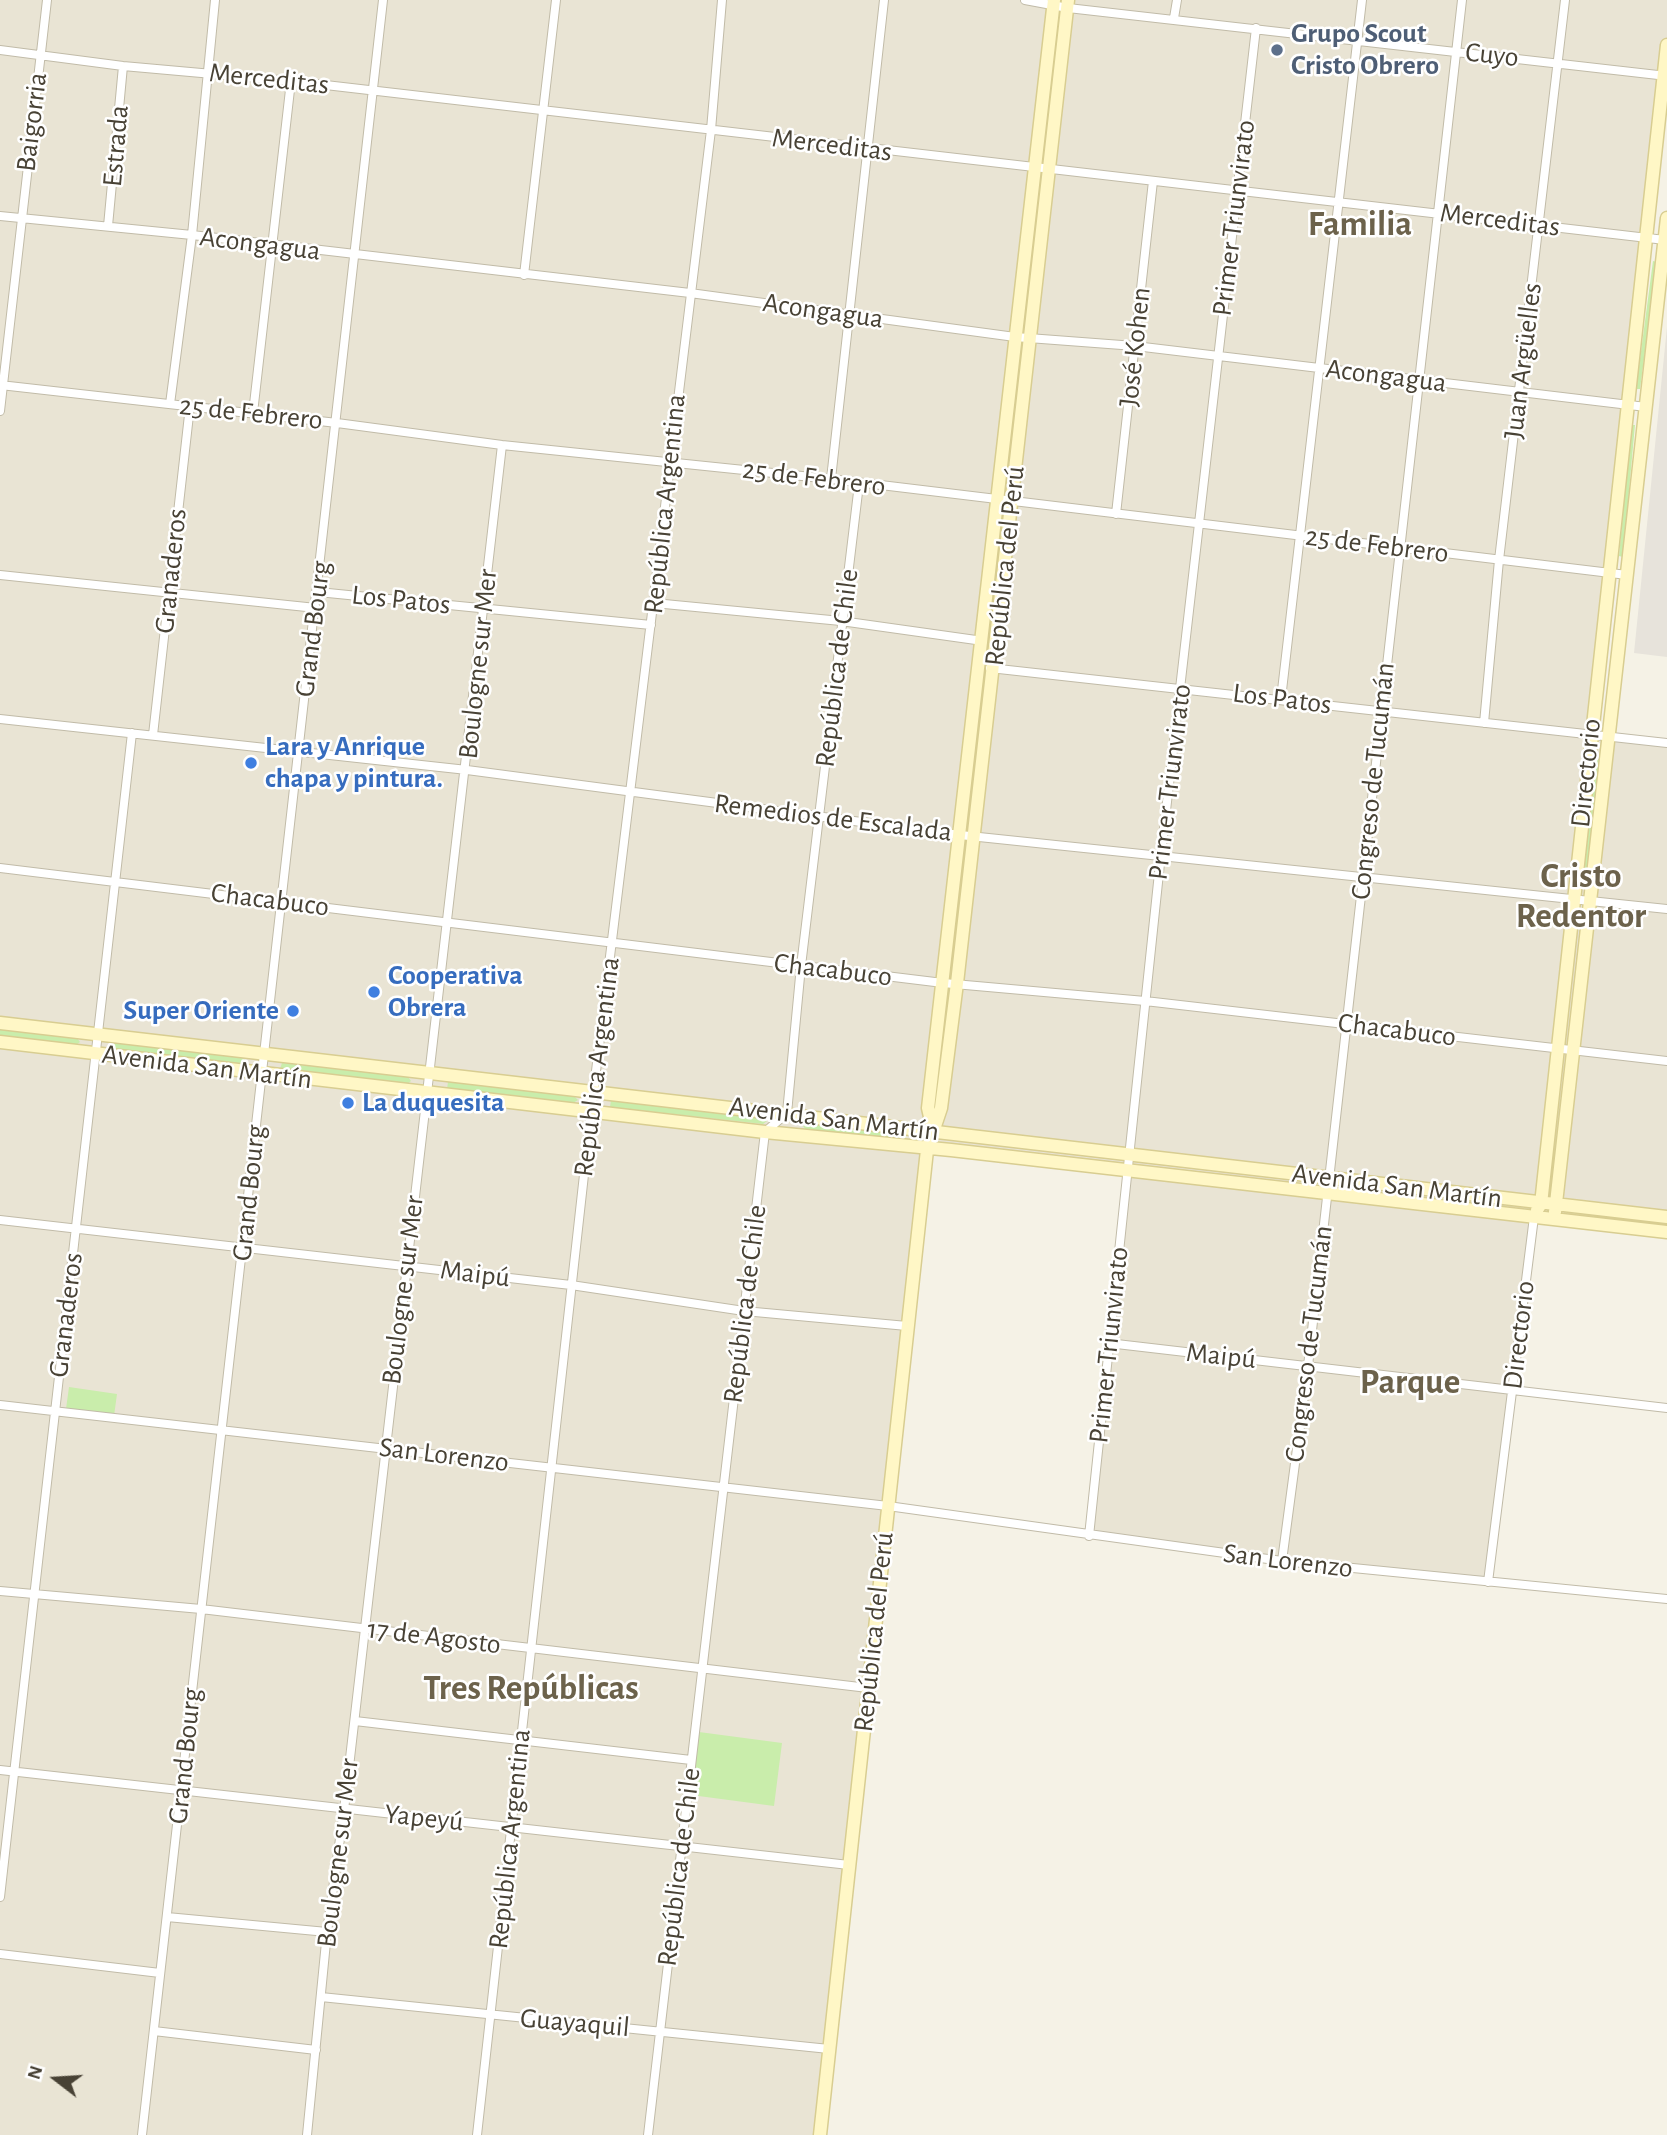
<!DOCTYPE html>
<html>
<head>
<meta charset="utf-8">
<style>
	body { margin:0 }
	#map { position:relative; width:1667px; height:2135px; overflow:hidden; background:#f5f2e6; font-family:"Alegreya Sans",sans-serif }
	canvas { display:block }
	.north { position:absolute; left:21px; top:2044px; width:70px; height:70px; -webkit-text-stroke:5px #fff; paint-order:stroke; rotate:287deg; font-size:19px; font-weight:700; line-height:28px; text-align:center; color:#484235 }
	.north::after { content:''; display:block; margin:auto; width:24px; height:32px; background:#484235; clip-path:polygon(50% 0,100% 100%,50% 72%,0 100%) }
</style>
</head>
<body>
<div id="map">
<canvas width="1667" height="2135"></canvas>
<div class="north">N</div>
</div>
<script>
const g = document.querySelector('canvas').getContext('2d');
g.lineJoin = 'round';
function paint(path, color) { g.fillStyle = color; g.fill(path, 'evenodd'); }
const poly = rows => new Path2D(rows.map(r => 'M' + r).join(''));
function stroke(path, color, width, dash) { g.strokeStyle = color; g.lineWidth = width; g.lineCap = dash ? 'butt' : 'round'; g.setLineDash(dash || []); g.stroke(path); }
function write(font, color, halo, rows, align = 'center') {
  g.font = font + ' "Alegreya Sans",sans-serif'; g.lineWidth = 5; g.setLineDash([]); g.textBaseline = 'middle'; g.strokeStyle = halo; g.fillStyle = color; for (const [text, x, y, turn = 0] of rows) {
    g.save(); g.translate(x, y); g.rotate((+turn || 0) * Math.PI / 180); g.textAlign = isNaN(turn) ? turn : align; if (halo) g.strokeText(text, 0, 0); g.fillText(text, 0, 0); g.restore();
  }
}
paint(poly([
	[0,0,1667,0,1667,45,1590,735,1667,743,1667,1217,1541,1204,1534,1217,1488,1582,1089,1536,1127,1170,927,1150,820,2135,0,2135]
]), '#e9e4d4');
paint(poly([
	[1667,327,1667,657,1634,653]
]), '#e7e3db');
paint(poly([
	[1653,261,1657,262,1640,389,1636,389],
	[1631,425,1635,425,1623,557,1619,556],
	[1596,759,1600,759,1586,885,1582,884],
	[0,1029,77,1038,80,1042,76,1045,0,1036],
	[115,1043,243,1057,246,1062,242,1064,115,1050,112,1046],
	[282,1063,408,1077,411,1081,407,1084,280,1069],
	[448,1082,574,1096,578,1100,573,1103,447,1089],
	[611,1100,764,1117,767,1121,763,1124,610,1107],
	[806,1122,903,1134,906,1137,903,1141,806,1130,803,1126],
	[69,1387,117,1394,114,1416,66,1409],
	[699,1732,782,1743,774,1806,691,1795]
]), '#c9edab');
const street = poly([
	[1025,0,1068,8,1667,76],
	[1174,18,1177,0],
	[0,50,123,66,291,81,1665,240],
	[0,216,192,235,690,293,1015,337,1135,346,1646,407],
	[108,226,123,66],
	[524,275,556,0],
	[0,385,337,423,502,445,831,479,1627,575],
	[170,404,192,235,215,0],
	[0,411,47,0],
	[253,413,291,81],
	[831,479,884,0],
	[1116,514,1153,181],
	[0,575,316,608],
	[318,592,651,625],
	[654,603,841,621,983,641],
	[990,668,1667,743],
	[1281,699,1362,0],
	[0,719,467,770,960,835,1667,909],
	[1484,723,1499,560,1565,0],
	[153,735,190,406],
	[0,868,943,983,1145,1001,1667,1061],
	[0,1220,571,1285,744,1311,907,1326],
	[1108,1343,1667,1408],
	[0,1405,888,1506,1282,1561,1667,1599],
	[1089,1536,1161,854,1256,28],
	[1282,1561,1308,1366,1462,0],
	[1488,1582,1534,1217],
	[0,1591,201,1609,868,1688],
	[355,1721,691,1760],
	[0,1770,849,1865],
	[0,1897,132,733],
	[167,1917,327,1932],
	[0,1954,160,1973],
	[321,1997,829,2049],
	[154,2031,316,2050],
	[142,2135,383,0],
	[307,2135,327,1932,344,1810,502,445],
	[477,2135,591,1112,711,130,722,0],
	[648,2135,765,1132,787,1113,801,966,859,484]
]);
const secondary = poly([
	[0,1023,1667,1217],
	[0,1042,765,1132,951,1150,1667,1232],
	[933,1130,928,1108,1054,0],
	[1537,1210,1541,1204,1667,45],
	[1555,1212,1667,218],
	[820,2135,927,1150,941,1108,957,983,1068,0]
]);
stroke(street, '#c1bba8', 10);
stroke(secondary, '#d8cd91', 15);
stroke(street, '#fff', 8);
stroke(secondary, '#fff7c6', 12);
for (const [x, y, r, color] of [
	[1277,50,7,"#5c6f8a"],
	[251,763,7,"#3f7fe0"],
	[374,992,7,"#3f7fe0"],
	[293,1011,7,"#3f7fe0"],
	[348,1103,7,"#3f7fe0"]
]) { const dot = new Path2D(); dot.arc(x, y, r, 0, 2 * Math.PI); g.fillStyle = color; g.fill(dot); stroke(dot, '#fff', 2.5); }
write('bold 28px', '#4e5e75', '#fff', [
	["Grupo Scout",1291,34],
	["Cristo Obrero",1291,66]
], 'left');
write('28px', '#484235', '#fff', [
	["Cuyo",1492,55,6],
	["Merceditas",269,79,6],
	["Baigorria",32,122,-83],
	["Merceditas",832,145,7],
	["Estrada",116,146,-85],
	["Primer Triunvirato",1234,218,-83],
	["Merceditas",1500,220,7],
	["Acongagua",260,244,7],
	["Acongagua",823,311,8],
	["José Kohen",1135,347,-84],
	["Juan Argüelles",1523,361,-83],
	["Acongagua",1386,376,7],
	["25 de Febrero",251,413,6],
	["25 de Febrero",814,478,7],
	["República Argentina",665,504,-84],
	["25 de Febrero",1377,545,7],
	["República del Perú",1005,566,-84],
	["Granaderos",171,571,-84],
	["Los Patos",401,600,6],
	["Grand Bourg",313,629,-83],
	["Boulogne sur Mer",478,664,-84],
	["República de Chile",837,668,-83],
	["Los Patos",1282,699,7],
	["Directorio",1586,773,-84],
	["Congreso de Tucumán",1373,781,-84],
	["Primer Triunvirato",1170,782,-83],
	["Remedios de Escalada",833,818,7],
	["Chacabuco",270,900,7],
	["Chacabuco",833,970,7],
	["Chacabuco",1397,1030,7],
	["Avenida San Martín",207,1067,7],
	["República Argentina",597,1067,-83],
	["Avenida San Martín",834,1119,7],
	["Avenida San Martín",1397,1186,7],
	["Grand Bourg",249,1193,-84],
	["Maipú",475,1274,7],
	["Boulogne sur Mer",403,1290,-83],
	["República de Chile",745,1304,-83],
	["Granaderos",66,1315,-83],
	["Directorio",1519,1335,-83],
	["Congreso de Tucumán",1309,1344,-83],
	["Primer Triunvirato",1109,1345,-84],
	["Maipú",1221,1356,6],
	["San Lorenzo",444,1455,7],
	["San Lorenzo",1288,1561,7],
	["República del Perú",874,1632,-84],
	["17 de Agosto",434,1637,7],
	["Grand Bourg",185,1756,-84],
	["Yapeyú",424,1818,6],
	["República Argentina",510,1839,-84],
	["Boulogne sur Mer",338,1853,-83],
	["República de Chile",679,1867,-83],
	["Guayaquil",575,2023,5]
]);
write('bold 28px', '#366cbe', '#fff', [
	["Lara y Anrique",265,747],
	["chapa y pintura.",265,779],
	["Cooperativa",388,976],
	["Obrera",388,1008],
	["Super Oriente",279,1011,"right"],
	["La duquesita",362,1103]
], 'left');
write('bold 35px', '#6c624b', '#fff', [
	["Familia",1360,224],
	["Cristo",1581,876],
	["Redentor",1581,916],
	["Parque",1410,1382],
	["Tres Repúblicas",531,1688]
]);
</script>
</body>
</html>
